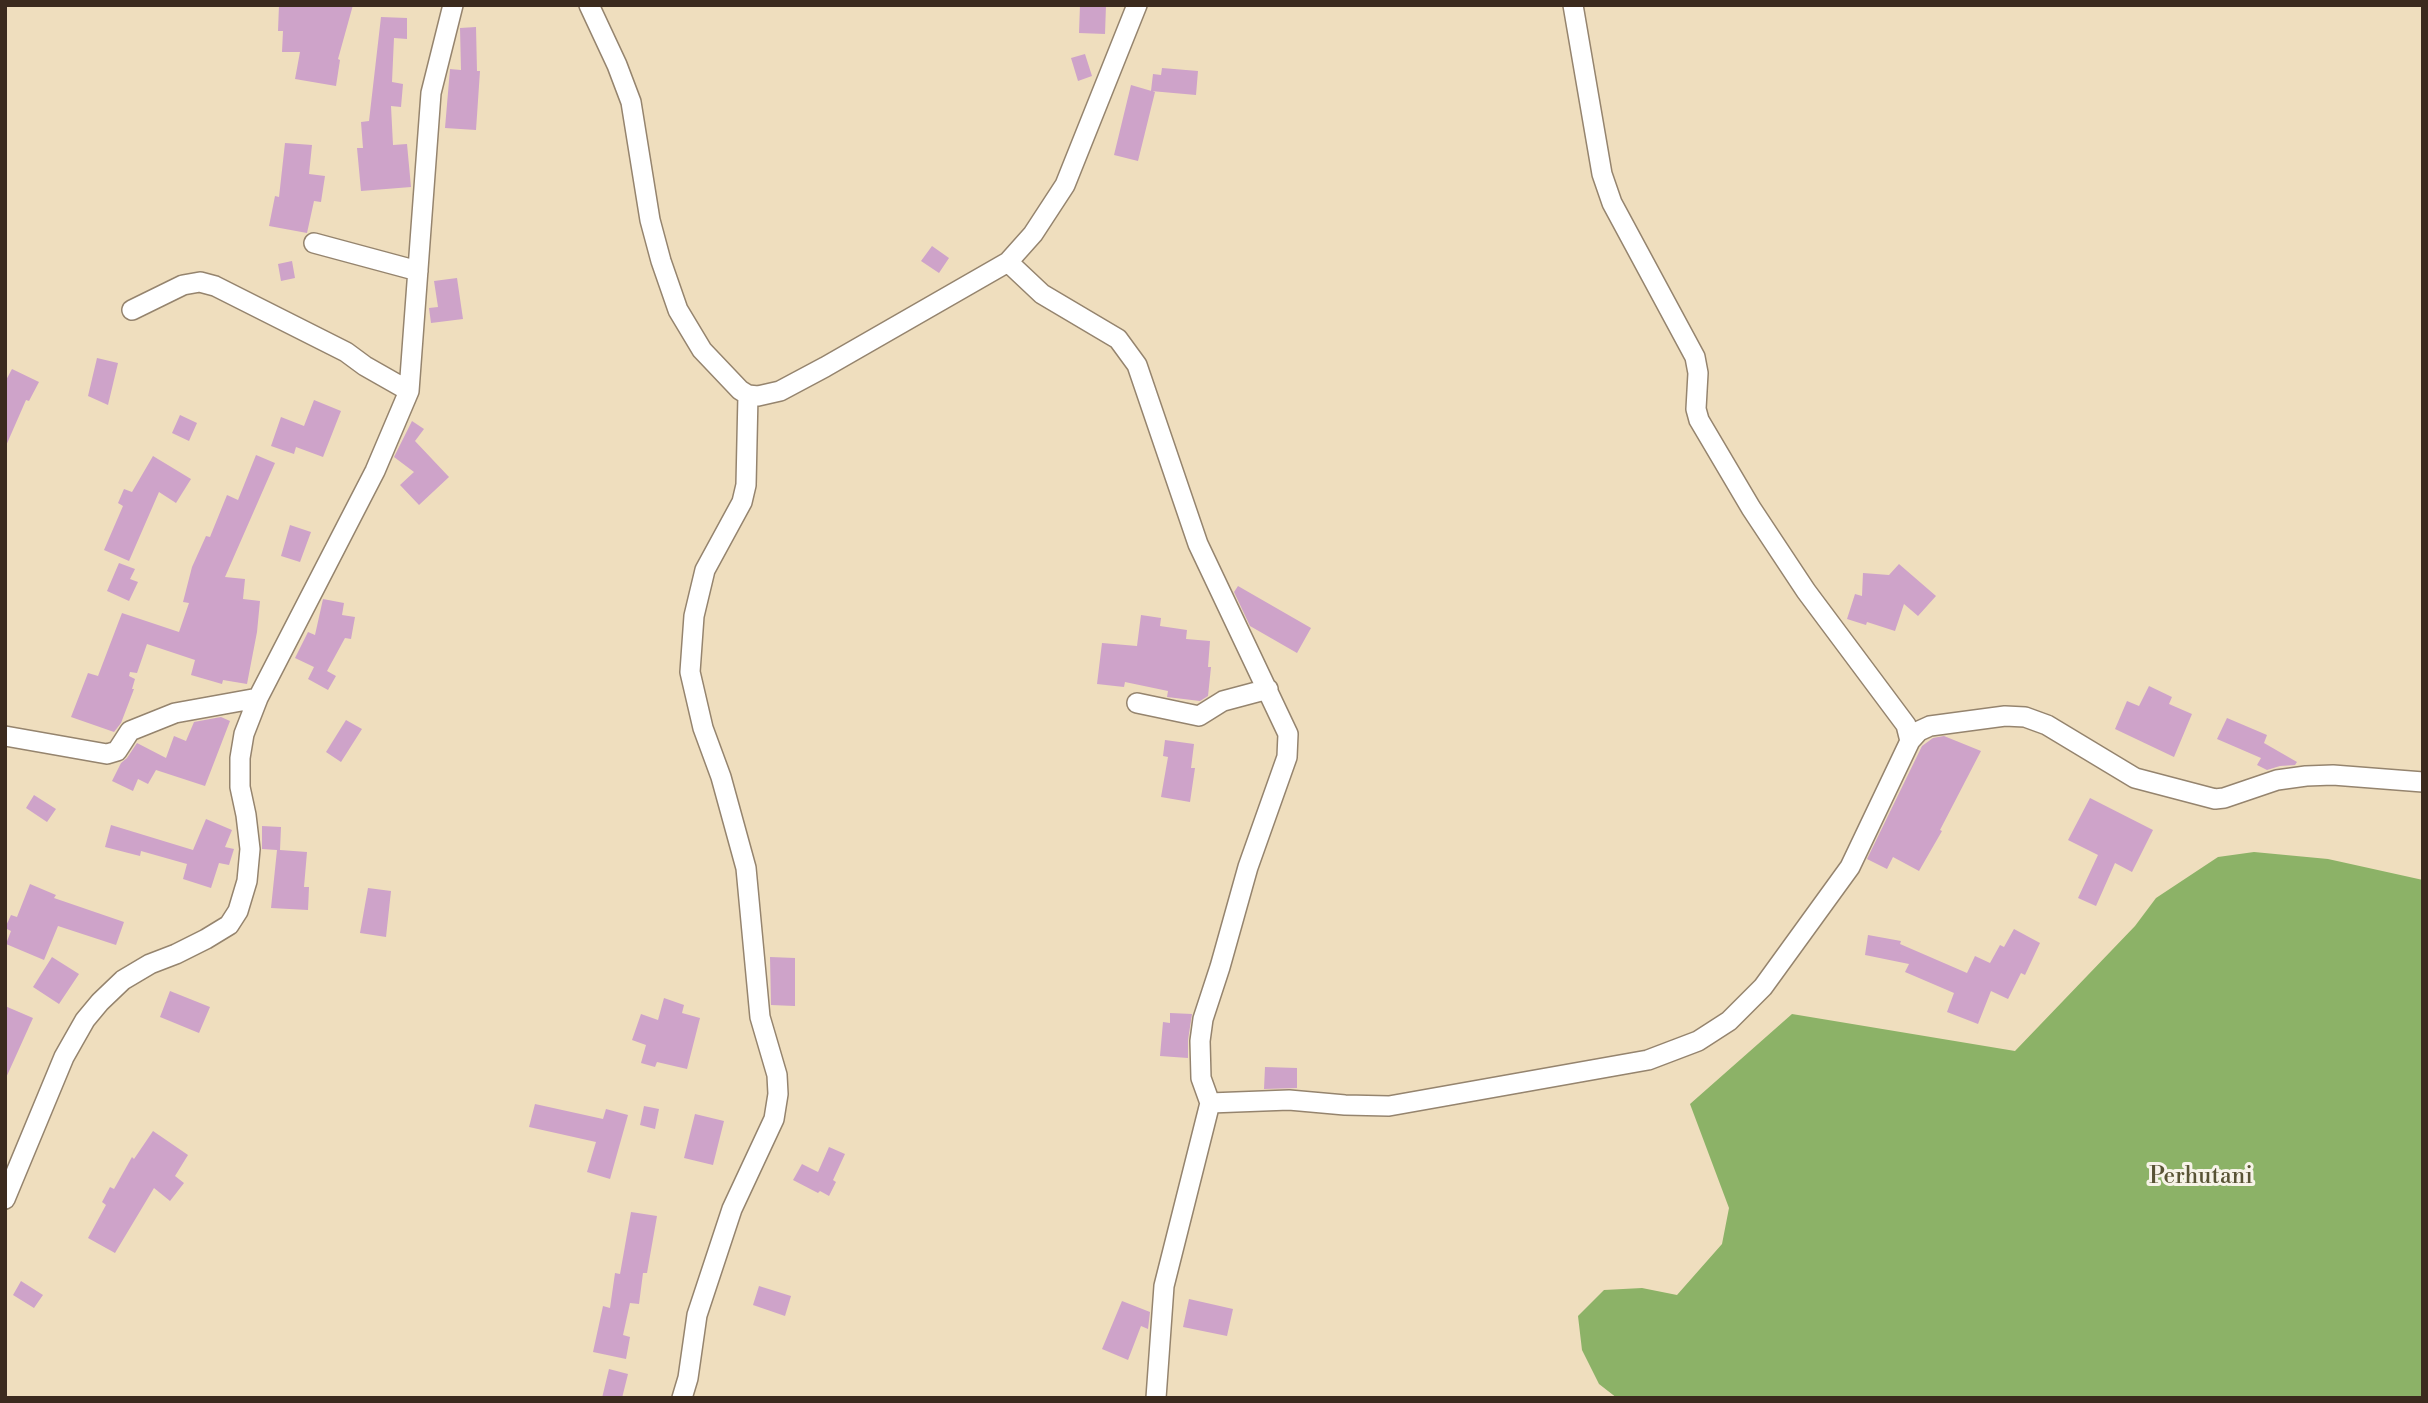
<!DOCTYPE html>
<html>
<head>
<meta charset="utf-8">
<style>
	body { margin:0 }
	#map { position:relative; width:2428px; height:1403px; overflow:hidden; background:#efdebe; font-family:"Libre Bodoni",serif }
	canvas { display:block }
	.frame { position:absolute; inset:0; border:7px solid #3b2a1e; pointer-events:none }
</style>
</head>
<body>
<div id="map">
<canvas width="2428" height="1403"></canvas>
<div class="frame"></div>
</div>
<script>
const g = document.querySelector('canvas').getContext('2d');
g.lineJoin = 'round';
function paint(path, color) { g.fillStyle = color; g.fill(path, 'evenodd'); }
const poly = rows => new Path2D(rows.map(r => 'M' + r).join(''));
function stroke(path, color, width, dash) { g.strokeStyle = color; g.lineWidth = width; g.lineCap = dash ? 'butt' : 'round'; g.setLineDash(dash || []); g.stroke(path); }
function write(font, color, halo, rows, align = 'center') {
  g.font = font + ' "Libre Bodoni",serif'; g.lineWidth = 6; g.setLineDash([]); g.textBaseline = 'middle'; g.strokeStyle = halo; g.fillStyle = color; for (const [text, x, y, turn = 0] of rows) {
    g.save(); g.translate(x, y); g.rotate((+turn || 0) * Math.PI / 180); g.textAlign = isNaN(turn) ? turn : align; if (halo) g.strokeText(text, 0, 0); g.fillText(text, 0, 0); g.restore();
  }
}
paint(poly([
	[2254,852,2328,859,2423,880,2423,1398,1617,1398,1599,1384,1582,1350,1578,1316,1604,1290,1642,1288,1677,1295,1722,1244,1729,1208,1690,1104,1792,1014,2015,1051,2135,926,2156,898,2218,857]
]), '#8cb267');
paint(poly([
	[279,5,353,5,338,59,340,60,336,86,295,79,300,52,282,52,283,31,278,31],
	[1080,5,1106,5,1105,34,1079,33],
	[381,17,407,18,407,39,394,38,392,82,403,84,401,107,391,106,393,145,407,144,411,187,361,191,357,148,363,148,361,122,369,121],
	[476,27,477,71,480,71,476,130,445,128,450,69,461,70,460,28],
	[1085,54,1092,76,1078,81,1071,58],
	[1162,68,1198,71,1196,95,1151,91,1153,74,1161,75],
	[1131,85,1155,92,1138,161,1114,155],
	[285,143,312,145,309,174,325,176,321,202,314,201,307,233,269,226,275,196,279,197],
	[932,246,949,258,939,273,921,261],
	[292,261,295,278,281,281,278,264],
	[457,278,463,319,431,323,429,308,438,307,434,281],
	[97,358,118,363,108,405,88,396],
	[12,369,39,382,29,401,26,400,5,448,5,382],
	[314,400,341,411,323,457,296,447,294,454,271,446,281,417,304,426],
	[180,415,197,423,189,441,172,433],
	[412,421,424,429,415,441,449,477,419,505,400,485,414,472,394,457],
	[256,455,275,463,225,577,245,579,243,599,260,601,257,632,247,684,223,680,222,684,191,675,195,660,147,644,137,673,130,672,129,676,135,679,132,689,134,689,121,723,114,732,71,717,88,673,98,676,122,613,179,632,189,603,183,602,192,567,206,536,210,537,227,495,238,500],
	[153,456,191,479,176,503,159,492,129,561,104,550,123,506,118,503,124,489,132,492],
	[290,525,311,532,300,562,281,556],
	[119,563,135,569,130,579,138,582,129,601,107,591],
	[1899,564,1936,596,1918,616,1904,604,1895,631,1867,622,1866,625,1847,619,1855,594,1862,596,1863,573,1889,575],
	[1238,586,1311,628,1297,653,1250,626,1234,592],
	[323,599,344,603,342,615,355,617,351,639,345,638,327,671,336,676,328,690,308,679,314,667,295,658,308,632,315,635],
	[1141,615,1161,618,1160,626,1187,630,1186,639,1210,641,1208,667,1211,667,1208,696,1200,701,1167,697,1168,691,1125,682,1124,687,1097,684,1102,643,1137,646],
	[2149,686,2172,697,2169,704,2192,714,2174,757,2115,729,2127,701,2139,706],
	[221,717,230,721,205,786,156,770,148,784,138,779,133,791,112,781,121,763,127,758,137,743,166,758,174,736,186,741,194,722],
	[2227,718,2267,735,2264,743,2297,762,2295,765,2280,766,2267,770,2257,765,2261,758,2217,739],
	[346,720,362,729,341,762,326,752],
	[1944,736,1981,751,1940,830,1942,831,1919,871,1893,857,1887,869,1867,859,1922,746,1933,738],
	[1165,740,1194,744,1191,768,1195,768,1190,802,1161,797,1168,757,1163,756],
	[34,795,56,809,47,822,26,808],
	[2090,798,2153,830,2132,872,2115,863,2096,906,2078,898,2098,855,2068,840],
	[206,819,232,830,225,847,234,849,229,865,219,863,211,888,183,879,187,864,141,851,140,856,105,847,111,825,193,850],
	[262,826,281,827,280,850,307,852,304,887,309,887,308,910,271,908,277,850,262,849],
	[30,884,56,895,54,898,124,922,116,945,58,926,44,960,6,944,11,931,5,928,11,915,17,917],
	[368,888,391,891,386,937,360,933],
	[2014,929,2040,943,2025,975,2021,973,2008,999,1991,991,1978,1024,1947,1012,1954,993,1905,972,1909,964,1865,955,1868,935,1901,941,1900,944,1967,973,1975,956,1990,963,2000,945,2004,947],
	[52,957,79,974,59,1004,33,987],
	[770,957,795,958,795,1006,771,1005],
	[170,991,210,1007,199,1033,160,1017],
	[664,998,684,1005,682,1013,700,1018,687,1069,657,1062,655,1067,641,1063,646,1045,632,1040,641,1014,658,1020],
	[5,1006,33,1018,5,1080],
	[1170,1013,1192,1014,1188,1040,1188,1058,1160,1056,1163,1022,1170,1023],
	[1265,1067,1297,1068,1297,1088,1264,1089],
	[535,1104,603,1119,606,1109,628,1115,610,1179,587,1172,596,1142,529,1127],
	[644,1106,659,1109,655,1129,640,1125],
	[695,1114,724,1121,713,1165,684,1158],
	[153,1131,188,1155,175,1176,184,1183,170,1201,154,1188,115,1253,88,1238,106,1205,102,1202,110,1187,114,1189,132,1157,134,1159],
	[829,1147,845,1154,833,1180,836,1182,829,1196,820,1191,818,1193,793,1180,802,1164,818,1172],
	[631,1212,657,1216,647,1273,643,1273,639,1304,630,1303,623,1335,630,1337,626,1359,593,1352,603,1306,610,1308,615,1273,620,1274],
	[21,1281,43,1295,34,1308,13,1295],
	[759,1286,791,1296,785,1316,753,1305],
	[1189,1299,1233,1309,1227,1336,1183,1327],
	[1122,1301,1150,1312,1148,1329,1141,1326,1128,1360,1102,1349],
	[609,1369,628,1374,622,1398,602,1398]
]), '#cea3c9');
const minor = poly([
	[589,5,617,65,631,102,650,220,661,261,678,310,702,350,740,390,748,395,758,396,780,391,825,367,1008,262,1033,234,1065,185,1137,5],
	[314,243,418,271],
	[1008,262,1042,294,1118,339,1137,365,1198,544,1288,734,1287,757,1248,867,1220,967,1203,1019,1200,1041,1201,1078,1210,1103,1164,1286,1156,1398],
	[132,310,183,285,200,282,215,286,346,352,365,366,409,391],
	[1137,703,1199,716,1223,701,1268,689],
	[5,736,107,754,117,751,130,731,175,713,258,698],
	[1910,741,1919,731,1930,726,2005,716,2025,717,2047,725,2135,778,2215,799,2224,798,2277,780,2306,776,2333,775,2423,782],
	[1210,1103,1289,1100,1345,1105,1389,1106,1648,1060,1698,1041,1729,1021,1763,987,1850,867,1910,741,1906,725,1806,591,1751,508,1699,420,1696,409,1698,373,1695,357,1612,203,1602,174,1573,5],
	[5,1199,64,1057,85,1020,100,1002,123,980,150,964,176,954,206,939,229,925,238,911,247,881,250,849,246,815,240,787,240,758,244,734,258,698,375,471,409,391,431,93,453,5],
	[682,1398,688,1378,697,1315,732,1209,774,1119,778,1094,777,1075,760,1017,746,868,721,777,703,728,690,672,694,616,705,570,742,502,746,485,748,395]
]);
stroke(minor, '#95846e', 22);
stroke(minor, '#fff', 19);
write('23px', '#585334', '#f7f3e8', [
	["Perhutani",2201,1177]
]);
</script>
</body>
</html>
